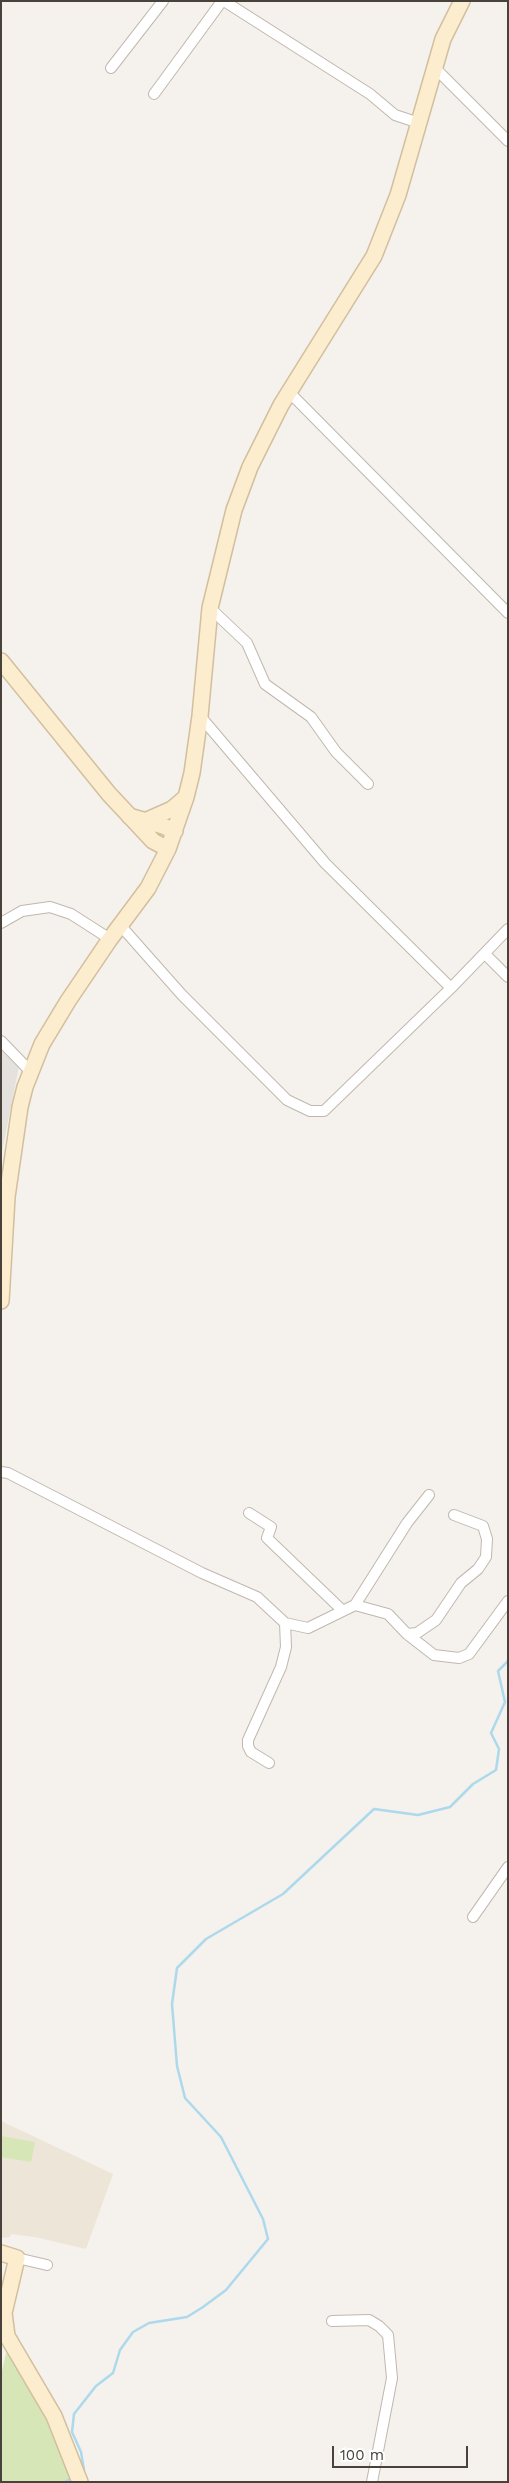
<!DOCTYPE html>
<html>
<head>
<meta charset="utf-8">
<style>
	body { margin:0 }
	#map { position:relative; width:509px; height:2483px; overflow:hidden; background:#f5f1ec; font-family:"Work Sans",sans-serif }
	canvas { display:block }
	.frame { position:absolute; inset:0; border:2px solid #49423a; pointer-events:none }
	.scale { position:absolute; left:332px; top:2446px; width:136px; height:22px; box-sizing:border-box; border:2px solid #49423a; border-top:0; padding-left:6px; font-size:15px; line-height:18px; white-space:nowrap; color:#49423a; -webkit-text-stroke:4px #fff; paint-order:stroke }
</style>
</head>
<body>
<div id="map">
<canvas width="509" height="2483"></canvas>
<div class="frame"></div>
<div class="scale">100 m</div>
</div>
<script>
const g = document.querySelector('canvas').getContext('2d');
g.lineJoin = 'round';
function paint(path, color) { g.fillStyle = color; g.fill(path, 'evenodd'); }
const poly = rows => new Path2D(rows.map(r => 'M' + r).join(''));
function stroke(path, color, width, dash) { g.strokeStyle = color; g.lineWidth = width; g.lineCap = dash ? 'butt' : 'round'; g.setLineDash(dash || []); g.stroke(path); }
paint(poly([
	[1,1048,19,1066,1,1157]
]), '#e5e1dd');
paint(poly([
	[1,2121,113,2174,86,2249,35,2237,11,2234,10,2237,1,2238]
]), '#ede5d7');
paint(poly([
	[1,2136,35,2142,31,2162,1,2157],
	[7,2349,60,2444,71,2482,1,2482,1,2375]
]), '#d6e6b7');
stroke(poly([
	[82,2471,84,2470,81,2452,72,2432,74,2414,96,2386,113,2373,120,2350,133,2332,149,2323,187,2317,203,2307,226,2290,268,2239,263,2219,221,2137,185,2098,177,2066,172,2004,177,1968,206,1939,283,1894,374,1809,418,1815,450,1807,473,1784,496,1770,499,1749,491,1733,505,1702,498,1671,508,1661],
	[65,2482,73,2477]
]), '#add9ed', 2.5);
const street = poly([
	[224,1,370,94,395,115,419,123],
	[434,67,508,141],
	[111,68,163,1],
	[154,94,222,1],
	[289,392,508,613],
	[210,608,247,643,265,684,311,717,336,752,368,784],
	[200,716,325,863,451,988],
	[1,923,22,911,50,907,71,914,110,939],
	[120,925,182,995,287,1100,310,1111,324,1111,451,988,508,929],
	[485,954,508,977],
	[1,1041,30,1071],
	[1,1472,8,1473,202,1573,257,1597,285,1623,286,1647,281,1667,248,1740,248,1746,251,1752,269,1763],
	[249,1513,271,1527,267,1538,342,1610],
	[355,1605,407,1523,429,1495],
	[285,1623,308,1628,355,1605,388,1614,407,1634,417,1633,436,1620,461,1583,478,1569,486,1557,487,1539,483,1526,454,1515],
	[407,1634,434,1655,459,1658,469,1654,508,1601],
	[473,1917,508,1867],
	[17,2258,47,2265],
	[332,2321,369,2320,379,2326,388,2335,392,2378,372,2482]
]);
const secondary = poly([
	[1,661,109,794,153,841,168,849],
	[129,816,163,826,175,831],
	[147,820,172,809,186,797],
	[1,1301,7,1197,20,1107,25,1087,42,1044,68,1001,110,939,148,888,168,849,186,797,192,773,200,716,210,608,234,510,250,467,281,405,374,256,398,195,443,39,462,1],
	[1,2253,17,2258,4,2313,7,2336,54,2416,80,2482]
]);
stroke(street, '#c0b8af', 12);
stroke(secondary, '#d2bf9e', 18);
stroke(street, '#fff', 10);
stroke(secondary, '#fcedcf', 15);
</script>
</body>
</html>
